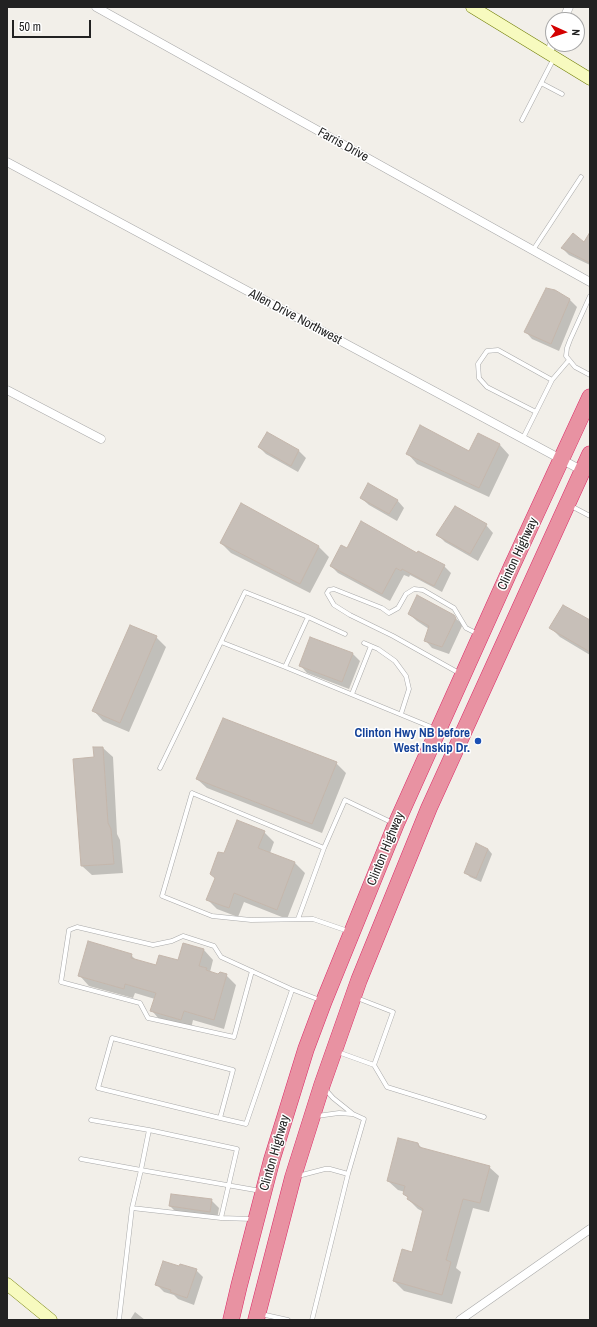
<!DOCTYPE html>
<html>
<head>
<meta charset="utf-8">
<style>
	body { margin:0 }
	#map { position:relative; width:597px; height:1327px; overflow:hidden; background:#f2efe9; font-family:"Archivo Narrow",sans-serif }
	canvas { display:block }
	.frame { position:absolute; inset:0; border:8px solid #222; pointer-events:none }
	.north { position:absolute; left:545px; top:12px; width:40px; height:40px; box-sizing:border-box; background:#fff; border:1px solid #a7a7a7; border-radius:50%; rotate:93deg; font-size:11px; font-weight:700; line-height:16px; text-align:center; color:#222 }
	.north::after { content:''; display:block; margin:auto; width:14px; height:18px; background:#d40000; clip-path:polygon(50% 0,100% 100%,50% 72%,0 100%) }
	.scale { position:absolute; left:12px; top:20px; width:79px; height:18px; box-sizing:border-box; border:2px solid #222; border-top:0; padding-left:5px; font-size:12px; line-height:14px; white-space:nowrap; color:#222; -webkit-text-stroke:3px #fff; paint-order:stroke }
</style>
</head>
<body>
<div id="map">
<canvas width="597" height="1327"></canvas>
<div class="frame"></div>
<div class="north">N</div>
<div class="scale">50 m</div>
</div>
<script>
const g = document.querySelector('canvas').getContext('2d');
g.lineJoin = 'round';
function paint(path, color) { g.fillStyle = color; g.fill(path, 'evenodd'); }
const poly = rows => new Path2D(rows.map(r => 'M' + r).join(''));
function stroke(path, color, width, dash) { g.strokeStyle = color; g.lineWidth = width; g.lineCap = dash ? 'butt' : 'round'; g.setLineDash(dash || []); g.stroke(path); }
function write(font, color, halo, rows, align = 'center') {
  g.font = font + ' "Archivo Narrow",sans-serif'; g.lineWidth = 3; g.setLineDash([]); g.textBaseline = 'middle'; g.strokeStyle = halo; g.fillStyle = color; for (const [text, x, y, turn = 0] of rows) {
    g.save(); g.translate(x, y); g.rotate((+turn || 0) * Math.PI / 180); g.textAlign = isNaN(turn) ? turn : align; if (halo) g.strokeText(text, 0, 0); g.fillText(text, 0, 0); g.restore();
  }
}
paint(poly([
	[590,234,590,265,569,255,562,248,584,243],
	[569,299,577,307,559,351,532,339,525,331],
	[267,433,299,451,306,458,298,472,266,454,259,447],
	[500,445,509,455,489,497,417,464,408,454,470,452],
	[361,498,397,500,404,508,397,521,369,505],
	[241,505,319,547,329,557,310,593,231,553,221,543],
	[486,525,493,533,478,561,445,542,438,535],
	[348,550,417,554,444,566,451,573,442,592,410,575,409,577,404,575,390,601,338,573,331,566],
	[409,614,453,616,461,623,462,626,449,654,432,648,425,640,429,629,417,621],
	[590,622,590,655,560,637,551,628],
	[130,626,156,637,166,647,129,732,103,721,94,711],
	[353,654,360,661,349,689,307,673,300,665],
	[103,748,113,757,117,834,120,840,123,873,92,875,82,866,95,758],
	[336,763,346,773,322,833,207,788,197,779],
	[264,832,274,842,270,853,295,863,305,873,287,919,244,902,238,917,217,909,207,899,225,854],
	[488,849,492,854,481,882,470,877,465,872],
	[183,944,204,950,213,960,210,972,218,975,226,975,236,985,224,1029,193,1020,191,1029,161,1021,152,1011,155,999,135,993,133,998,89,986,80,976,131,955,137,961,157,966,178,961],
	[418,1144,423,1149,489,1167,499,1176,489,1212,473,1208,456,1268,461,1272,452,1304,404,1291,394,1281,412,1253,424,1212,418,1209,408,1199,409,1198,404,1194,405,1192,398,1190,388,1181],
	[211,1200,219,1208,217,1219,177,1213,170,1206],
	[180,1267,196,1270,203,1277,194,1305,178,1299,174,1295,164,1292,156,1284],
	[135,1312,145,1320,130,1320]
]), '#0003');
const building = poly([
	[590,232,590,263,561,248,573,233,584,242,590,232],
	[546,288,555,290,570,299,551,344,524,332,546,288],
	[420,425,469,451,478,433,500,444,479,488,406,454,420,425],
	[267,432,299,450,291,466,258,447,267,432],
	[368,483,398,500,389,514,360,498,368,483],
	[241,503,319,546,300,584,220,543,241,503],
	[455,506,487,524,470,554,436,535,455,506],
	[361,521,417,553,418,551,445,565,434,586,402,569,401,571,396,568,382,594,330,566,341,545,347,548,361,521],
	[417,595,454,615,456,618,442,647,424,641,429,626,408,614,417,595],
	[563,605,590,620,590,652,549,628,563,605],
	[130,625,157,636,120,723,92,711,130,625],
	[310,637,353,653,342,682,299,666,310,637],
	[223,718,337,762,312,824,196,779,223,718],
	[93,747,103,747,108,823,111,829,114,864,81,866,73,759,94,757,93,747],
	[237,820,265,831,258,848,295,862,277,910,234,893,229,908,206,900,215,878,210,874,218,852,224,853,237,820],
	[476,843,488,849,476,878,464,873,476,843],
	[88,941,132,954,131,958,156,965,159,955,178,960,183,943,204,949,199,966,207,968,206,970,218,974,220,972,227,974,214,1020,184,1011,181,1020,150,1011,156,993,125,984,124,989,78,976,88,941],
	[398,1138,418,1143,419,1147,490,1166,480,1203,463,1199,446,1260,451,1262,442,1295,393,1281,402,1249,412,1252,423,1209,407,1199,408,1197,403,1194,405,1186,387,1181,398,1138],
	[171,1194,212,1199,210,1212,169,1206,171,1194],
	[163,1261,179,1266,180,1264,197,1269,187,1298,170,1292,171,1290,155,1285,163,1261]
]);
paint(building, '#c7bfb8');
stroke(building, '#c4b6ab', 1);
const lane = poly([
	[541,83,562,94],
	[522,120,554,58],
	[533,250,581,177],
	[590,296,570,340,567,348,566,356,575,367,590,375],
	[536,412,487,387,479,378,478,364,487,351,498,350,552,380],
	[523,438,552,380,569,360],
	[571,506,590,516],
	[308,617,285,667,436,729],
	[364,643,378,649,395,661,406,676,409,689,401,714],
	[285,667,221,642,245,592,308,617,345,634],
	[459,673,393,636,350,615,334,605,327,593,329,590,334,589,382,608,389,613,398,608,406,594,414,589,423,590,454,608,466,628,478,634],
	[352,694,371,646],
	[160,768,221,642],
	[298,919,324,848],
	[348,931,313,919,251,920,212,916,162,896,192,793,324,848,345,800,393,823],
	[252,971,234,1037,148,1018,140,1003,61,982,69,930,77,927,153,945,172,941,183,936,214,946,221,957,291,989,320,1000],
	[338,1052,374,1065,393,1012,357,998],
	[374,1065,387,1087,484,1117],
	[317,1116,339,1113,352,1114],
	[220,1118,233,1070,112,1038,98,1088,220,1118,246,1124,292,990],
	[91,1120,149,1130],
	[81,1159,141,1170,149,1130,237,1149,221,1218],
	[298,1176,325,1169,330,1169,348,1174],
	[252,1219,221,1218,132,1208,141,1170,261,1191],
	[261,1314,288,1320],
	[119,1320,132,1208],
	[312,1320,348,1174,364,1119,353,1114,333,1098,325,1089]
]);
const street = poly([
	[96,7,590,282],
	[563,20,569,7],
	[548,54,553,42],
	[7,162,583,471],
	[7,390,101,439],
	[460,1320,590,1229]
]);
const secondary = poly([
	[472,7,590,79],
	[7,1284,51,1320]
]);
const highway = poly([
	[231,1320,239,1286,272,1159,306,1049,324,1001,396,824,511,568,590,397],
	[256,1320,293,1177,322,1085,359,980,429,808,590,454]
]);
stroke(lane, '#a9a9a9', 5);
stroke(street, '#a9a9a9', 9);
stroke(secondary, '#707d05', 13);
stroke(highway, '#dc2a67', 17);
stroke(lane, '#fff', 4);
stroke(street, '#fff', 8);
stroke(secondary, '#f7fabf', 12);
stroke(highway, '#e892a2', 16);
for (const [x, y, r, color] of [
	[478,741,4,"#1a4fb4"]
]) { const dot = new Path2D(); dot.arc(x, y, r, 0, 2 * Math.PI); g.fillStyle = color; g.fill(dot); stroke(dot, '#fff', 1.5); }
write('13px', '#222', '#fff', [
	["Farris Drive",343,145,29],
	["Allen Drive Northwest",295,317,28],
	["Clinton Highway",518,554,-65],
	["Clinton Highway",386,849,-68],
	["Clinton Highway",275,1153,-74]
]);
write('bold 13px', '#164399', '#fff', [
	["Clinton Hwy NB before",470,734],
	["West Inskip Dr.",470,749]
], 'right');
</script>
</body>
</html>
